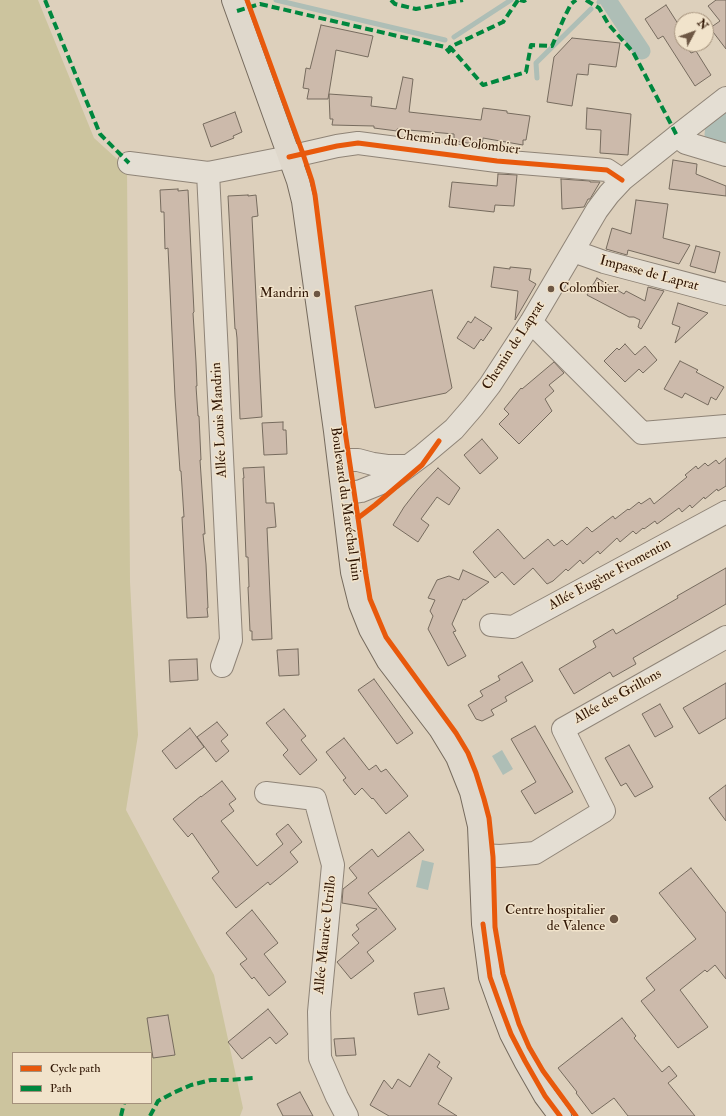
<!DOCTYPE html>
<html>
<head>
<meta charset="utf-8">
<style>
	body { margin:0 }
	#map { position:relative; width:726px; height:1116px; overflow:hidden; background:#ddd0bc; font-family:"IM FELL Double Pica",serif }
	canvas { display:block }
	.legend { position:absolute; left:12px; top:1052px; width:140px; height:52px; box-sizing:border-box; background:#f1e3cb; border:1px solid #a4917b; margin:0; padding:5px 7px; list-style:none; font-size:12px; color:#301604 }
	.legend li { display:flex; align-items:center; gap:8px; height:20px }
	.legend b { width:20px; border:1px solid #a4917b }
	.north { position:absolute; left:674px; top:12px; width:40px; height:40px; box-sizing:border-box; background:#f1e3cb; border:1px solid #a4917b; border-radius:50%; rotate:49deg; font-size:11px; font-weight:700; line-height:16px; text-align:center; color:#301604 }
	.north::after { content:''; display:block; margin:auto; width:14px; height:18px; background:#6d5744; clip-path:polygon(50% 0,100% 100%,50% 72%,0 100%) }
</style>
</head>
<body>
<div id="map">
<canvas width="726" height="1116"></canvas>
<ul class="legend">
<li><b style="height:5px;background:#e8590c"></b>Cycle path</li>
<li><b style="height:5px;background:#00873e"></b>Path</li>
</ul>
<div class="north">N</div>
</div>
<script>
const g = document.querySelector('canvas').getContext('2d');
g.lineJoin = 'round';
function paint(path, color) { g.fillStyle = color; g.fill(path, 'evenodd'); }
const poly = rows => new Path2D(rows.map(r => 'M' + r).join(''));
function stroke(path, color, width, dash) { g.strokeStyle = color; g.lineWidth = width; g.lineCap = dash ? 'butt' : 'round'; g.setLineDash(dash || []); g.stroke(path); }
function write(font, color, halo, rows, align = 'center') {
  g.font = font + ' "IM FELL Double Pica",serif'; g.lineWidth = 3; g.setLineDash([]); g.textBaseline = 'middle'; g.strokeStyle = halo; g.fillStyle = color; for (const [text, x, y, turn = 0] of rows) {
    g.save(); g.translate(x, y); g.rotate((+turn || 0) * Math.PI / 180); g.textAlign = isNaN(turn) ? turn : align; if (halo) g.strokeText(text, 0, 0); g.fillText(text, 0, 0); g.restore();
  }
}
paint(poly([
	[0,0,38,0,94,138,127,168,130,582,138,735,126,810,214,975,243,1108,240,1116,0,1116],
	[13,1053,151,1053,151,1103,13,1103]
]), '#ccc49e');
paint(poly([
	[726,114,726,137,715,134,717,132,711,125],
	[502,750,513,769,503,775,492,756],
	[422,860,434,863,428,890,416,887]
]), '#aebeb6');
stroke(poly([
	[276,0,445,40],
	[599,2,601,0],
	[454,37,511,0],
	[537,78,536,63,591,9]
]), '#aebeb6', 5);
stroke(poly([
	[608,0,642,51],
	[726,121,714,126,713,135,726,138]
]), '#aebeb6', 17);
const building = poly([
	[716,0,726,0,726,49,710,28,720,21,708,6,716,0],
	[666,5,682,30,682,44,685,44,691,53,696,51,711,75,695,86,663,36,658,39,645,19,666,5],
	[321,25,373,36,368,57,336,50,328,99,307,99,309,89,303,88,306,68,310,69,321,25],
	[572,38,620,43,616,67,589,64,588,75,577,74,572,106,547,102,554,57,572,38],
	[403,77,413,79,409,112,481,120,483,108,507,111,507,113,530,116,526,140,523,140,523,145,483,138,482,145,454,141,454,134,397,129,397,131,374,128,374,126,332,125,333,119,330,119,329,94,372,97,371,106,396,109,403,77],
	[587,108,631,114,628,155,600,153,601,130,586,129,587,108],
	[235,112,242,132,233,136,234,138,211,147,203,124,235,112],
	[673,160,697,164,696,174,726,186,726,196,669,189,673,160],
	[498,174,517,175,514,206,495,205,494,212,449,207,452,182,497,186,498,174],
	[561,179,590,181,590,182,600,182,590,199,588,199,584,207,562,209,561,179],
	[178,189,178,191,188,190,194,312,193,313,196,362,197,386,196,386,198,416,199,416,201,460,200,460,205,534,203,534,206,564,208,608,207,608,208,617,187,618,182,517,184,517,181,471,180,471,175,397,168,248,165,249,164,212,161,212,160,190,178,189],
	[248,195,248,196,256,195,258,216,252,217,262,417,240,419,237,338,236,329,235,329,228,196,248,195],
	[636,200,668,204,663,238,690,245,679,264,628,250,627,255,606,249,612,228,631,234,636,200],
	[696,246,720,252,715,273,690,266,696,246],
	[494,267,510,269,510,267,531,269,529,280,536,284,515,320,518,291,491,287,494,267],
	[597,278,624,294,626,291,645,301,648,287,664,291,641,329,638,327,640,320,634,317,629,317,587,295,597,278],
	[432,290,452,388,446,393,375,408,355,306,432,290],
	[678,303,708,313,675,343,680,327,672,324,678,303],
	[475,317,492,328,483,341,481,339,474,349,457,338,468,321,471,323,475,317],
	[625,344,635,355,645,346,657,360,643,373,639,369,625,382,604,361,617,348,619,350,625,344],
	[680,361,698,370,696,372,724,387,716,400,711,397,708,405,685,393,682,398,664,389,680,361],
	[554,362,564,373,549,385,554,391,545,399,552,411,519,444,499,424,509,414,504,409,521,388,522,389,554,362],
	[283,422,283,430,286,430,287,454,264,455,262,423,283,422],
	[482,439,498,458,480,474,464,455,482,439],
	[726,458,726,486,718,491,717,489,705,499,704,497,692,508,690,505,682,512,679,508,657,524,655,521,644,529,643,528,636,534,633,531,620,542,617,538,600,554,598,551,583,564,580,560,568,571,566,569,553,581,547,584,533,568,514,585,502,572,495,578,473,552,498,529,524,559,548,539,554,546,562,540,567,545,587,527,592,532,613,516,615,519,628,509,629,510,639,502,641,504,650,498,654,504,687,477,685,475,696,466,698,469,705,463,708,466,716,460,719,464,726,458],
	[264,467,266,503,274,503,276,527,267,528,272,639,252,640,252,631,250,631,248,587,249,587,248,557,246,557,243,478,244,478,243,468,264,467],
	[438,468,460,488,449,505,437,497,421,519,429,525,418,542,393,525,404,507,418,489,438,468],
	[726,568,726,604,633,658,636,664,613,677,610,672,574,694,559,669,596,647,593,641,613,629,616,634,678,598,677,596,726,568],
	[463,570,489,582,465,600,463,599,452,624,456,631,453,632,466,656,448,666,428,629,433,616,430,611,435,600,428,598,437,580,449,576,459,580,463,570],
	[298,649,299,675,279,676,277,650,298,649],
	[197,659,198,680,170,682,169,660,197,659],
	[522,662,533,681,505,697,507,701,491,710,494,715,482,721,476,719,468,705,483,696,480,691,500,680,498,676,522,662],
	[374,679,413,733,397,744,358,690,374,679],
	[726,683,726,718,699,734,683,708,726,683],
	[660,704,673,727,655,737,642,714,660,704],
	[284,709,306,736,301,740,317,760,300,775,283,755,288,750,266,723,284,709],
	[217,722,228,735,221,741,229,751,216,762,197,737,217,722],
	[535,726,573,792,535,814,521,791,536,782,511,739,535,726],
	[190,728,204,747,176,769,162,751,190,728],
	[344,738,369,770,376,765,381,772,386,769,408,796,386,814,373,798,372,799,362,788,355,795,343,780,346,778,326,752,344,738],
	[629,745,653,787,635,797,626,783,621,786,605,758,629,745],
	[222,781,236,799,229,804,234,811,221,821,257,866,283,844,276,834,288,824,302,842,290,852,298,862,270,885,268,882,236,908,212,878,219,872,192,833,188,837,173,819,201,796,201,797,222,781],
	[726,785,726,821,709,798,726,785],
	[409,832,424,850,368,893,396,929,367,952,374,961,351,979,337,962,359,943,352,935,359,929,356,925,377,909,342,903,343,889,357,878,349,868,372,849,378,857,409,832],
	[691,868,726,913,726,979,715,965,707,972,705,970,680,990,708,1027,678,1048,641,1001,655,990,646,978,696,939,659,893,691,868],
	[252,910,278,943,264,954,286,982,269,996,254,977,252,979,240,964,247,959,226,933,252,910],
	[444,988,449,1009,418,1015,414,993,444,988],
	[268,1009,288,1034,276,1044,270,1037,242,1059,228,1042,268,1009],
	[168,1015,175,1055,153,1058,147,1018,168,1015],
	[622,1018,636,1036,634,1038,662,1072,669,1066,677,1076,668,1083,695,1116,628,1116,614,1098,592,1114,576,1093,577,1092,558,1068,622,1018],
	[354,1038,356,1055,336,1056,334,1039,354,1038],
	[429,1054,440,1062,437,1067,452,1078,438,1104,457,1116,389,1116,370,1105,384,1080,392,1089,398,1079,410,1087,429,1054],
	[300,1092,313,1116,283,1116,277,1104,300,1092]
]);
paint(building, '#ccbaab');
stroke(building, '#766b5e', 1);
const minor = poly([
	[677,136,686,143,726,155],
	[129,163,208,173,289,157,337,146,358,143,497,161,607,170,622,180],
	[208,173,231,640,222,666],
	[573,251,604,262,726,294],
	[531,322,642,433,726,426],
	[339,460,358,460,373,464,387,466,407,466],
	[343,494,361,491,391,479,423,455,454,429,473,407,490,385,531,322,597,210,609,194,622,180,677,136,726,98],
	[491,625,513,627,726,512],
	[266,793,315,799,333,865,319,1012,320,1058,337,1097,347,1116],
	[481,855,500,856,535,853,604,811,563,729,726,637]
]);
const major = poly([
	[233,0,298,181,303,201,335,431,352,572,360,604,370,629,388,661,440,729,457,757,471,792,479,826,483,924,490,977,500,1005,511,1034,525,1061,545,1096,560,1116]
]);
stroke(minor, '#8f8477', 24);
stroke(major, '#766b5e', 24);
stroke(minor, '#e4ded3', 22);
stroke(major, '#dfd8cc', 22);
stroke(poly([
	[45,0,100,134,129,163],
	[391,0,395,4,416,9,463,0],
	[518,0,503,22,450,47,483,85,526,72,531,45,552,46,564,18,571,4,576,0],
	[520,0,524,1,526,0],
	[586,0,599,8,609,25,633,52,672,126,677,136],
	[237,11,260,4,445,47,450,53],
	[121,1116,124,1103],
	[150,1116,158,1101,173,1093,191,1085,211,1080,229,1080,254,1078]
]), '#00873e', 4, [8, 4]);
stroke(poly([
	[247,0,303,154,312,181,315,195,345,431,358,518,366,575,370,599,386,637,456,733,468,753,476,773,484,799,489,818,493,857,495,927,503,974,519,1024,529,1047,543,1071,576,1116],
	[289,157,337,146,358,143,497,161,607,170,622,180],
	[358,518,375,505,422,465,439,441],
	[483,924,490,977,500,1005,511,1034,525,1061,545,1096,560,1116]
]), '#e8590c', 5);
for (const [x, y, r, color] of [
	[551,289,4,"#6d5744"],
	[317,294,4,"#6d5744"],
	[614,919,5,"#6d5744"]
]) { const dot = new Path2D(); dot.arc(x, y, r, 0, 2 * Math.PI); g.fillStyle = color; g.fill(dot); stroke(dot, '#f1e3cb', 1.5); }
write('14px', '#301604', '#f1e3cb', [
	["Chemin du Colombier",458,143,7],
	["Impasse de Laprat",649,274,15],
	["Chemin de Laprat",514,346,-57],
	["Allée Louis Mandrin",220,420,-93],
	["Boulevard du Maréchal Juin",345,504,82],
	["Allée Eugène Fromentin",610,575,-28],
	["Allée des Grillons",618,697,-29],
	["Allée Maurice Utrillo",326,935,-84]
]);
write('14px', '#301604', '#f1e3cb', [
	["Colombier",559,289,"left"],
	["Mandrin",309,294],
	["Centre hospitalier",605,911],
	["de Valence",605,927]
], 'right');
</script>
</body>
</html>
